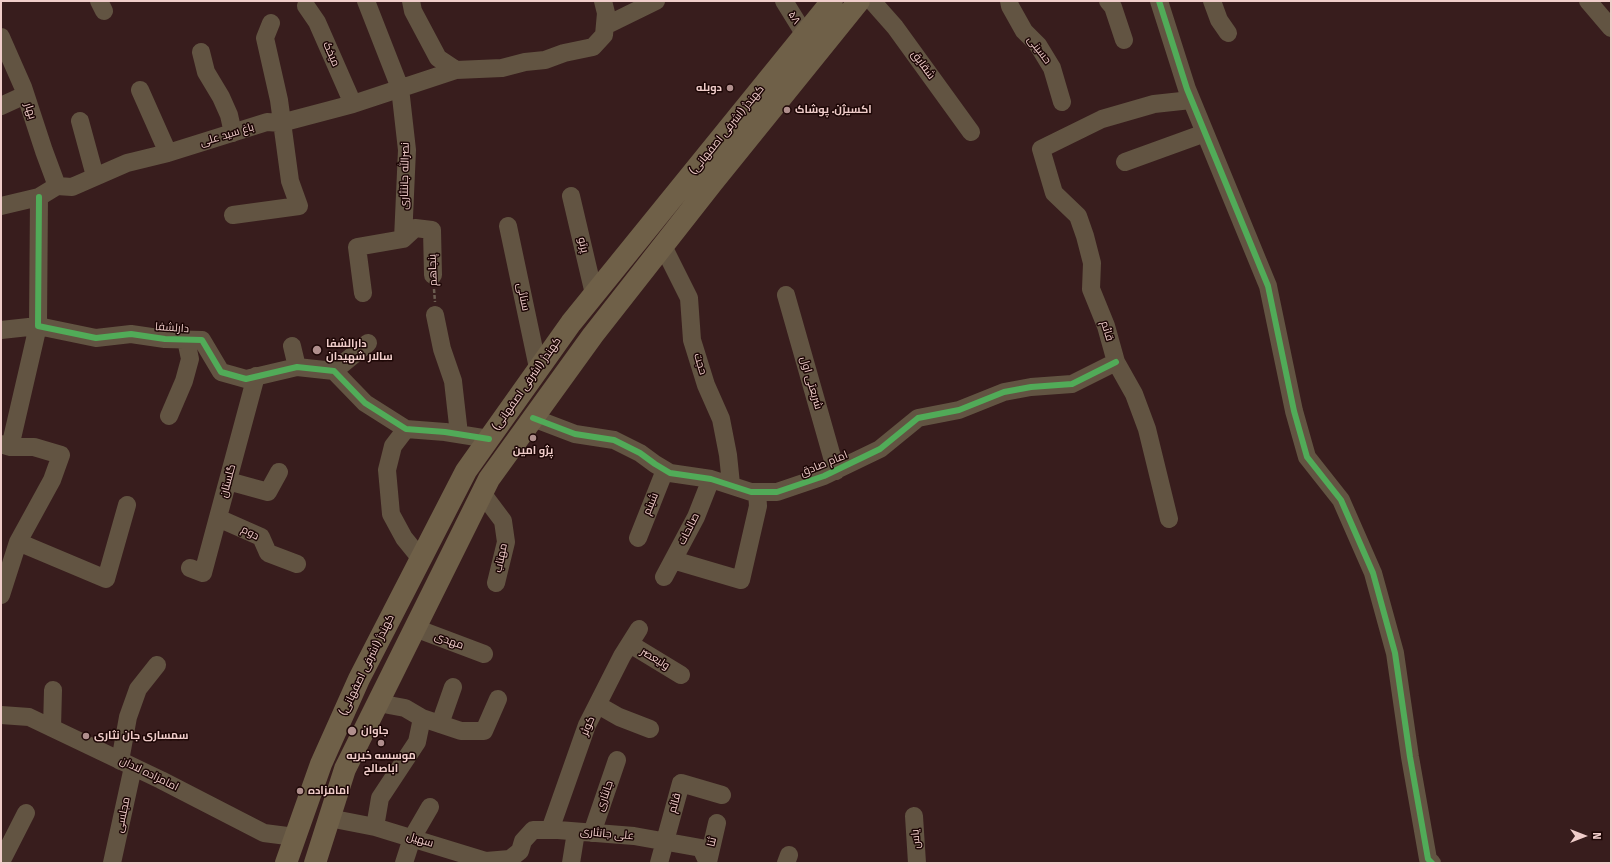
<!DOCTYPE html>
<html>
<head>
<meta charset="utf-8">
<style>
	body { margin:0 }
	#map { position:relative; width:1612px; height:864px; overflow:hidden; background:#381d1d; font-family:"Fira Sans",sans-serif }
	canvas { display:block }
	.frame { position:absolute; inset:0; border:2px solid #f0cdca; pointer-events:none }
	.north { position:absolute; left:1564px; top:816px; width:40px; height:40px; -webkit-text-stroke:3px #1d0706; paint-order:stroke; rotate:90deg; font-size:11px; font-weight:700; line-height:16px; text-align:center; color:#f0cdca }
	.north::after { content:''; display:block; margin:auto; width:14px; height:18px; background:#f0cdca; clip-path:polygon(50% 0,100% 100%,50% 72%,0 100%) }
</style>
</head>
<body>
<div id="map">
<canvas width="1612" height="864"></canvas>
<div class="frame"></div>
<div class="north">N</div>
</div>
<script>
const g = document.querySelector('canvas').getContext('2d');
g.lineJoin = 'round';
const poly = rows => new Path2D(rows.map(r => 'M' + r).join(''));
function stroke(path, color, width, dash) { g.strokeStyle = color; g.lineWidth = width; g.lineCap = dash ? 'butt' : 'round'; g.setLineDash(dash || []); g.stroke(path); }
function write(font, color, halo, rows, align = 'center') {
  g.font = font + ' "Fira Sans",Cairo,sans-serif'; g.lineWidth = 3; g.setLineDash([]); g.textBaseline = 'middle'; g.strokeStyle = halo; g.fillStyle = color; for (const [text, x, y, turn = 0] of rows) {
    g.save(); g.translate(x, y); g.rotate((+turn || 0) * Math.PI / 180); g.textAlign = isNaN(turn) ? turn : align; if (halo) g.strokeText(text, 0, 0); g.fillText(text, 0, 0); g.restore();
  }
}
stroke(poly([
	[434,289,435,302]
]), '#6b5c50', 2.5, [4, 2]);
stroke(poly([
	[99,1,104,11],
	[366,1,400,88,407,150,403,239],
	[411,1,413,11,438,58,456,70,502,68,525,62,545,60,564,53,593,47,604,35,606,13,603,1],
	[784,1,805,35],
	[872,1,895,27,971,132],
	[1009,1,1010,6,1024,31,1038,45,1052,68,1062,102],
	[1108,1,1113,7,1124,40],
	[1159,1,1187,89,1268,286,1294,411,1307,457,1341,500,1373,573,1395,653,1410,757,1428,859,1432,863],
	[1212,1,1219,20,1228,33],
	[1588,1,1611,28],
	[306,6,317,22,353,104],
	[605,26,656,1],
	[1,37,23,87,44,151,57,186],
	[201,52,206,72,221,97,229,115,233,133],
	[140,90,168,153],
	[1,106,25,95],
	[80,121,95,176],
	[1125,162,1205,133],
	[571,196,594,294],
	[39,197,38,326,96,338,131,334,165,339,202,340,221,372,246,379,297,367,334,371,365,403,406,429,445,432,489,439],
	[1,206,39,197,57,186,72,187,127,163,168,153,267,122,281,123,353,104,456,70],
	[233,215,299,206,290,181,279,100,265,38,271,23],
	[508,226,538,368],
	[663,246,689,298,692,340,706,385,721,419,728,455,731,484],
	[363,293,357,247,403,239,415,228,432,230,433,275],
	[786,295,836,471],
	[435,315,442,349,453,381,459,434],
	[1,330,38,326,10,447],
	[292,346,297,367],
	[334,371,368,343],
	[169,416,184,381,190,359,186,340],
	[533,418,575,434,614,440,640,453,655,464,670,473,711,479,751,492,777,492,824,476,880,449,918,418,959,410,1004,392,1031,387,1072,384,1116,362],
	[406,429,393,446,387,470,391,514,404,538,421,559],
	[1,444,10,447,34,447,61,455,52,480,18,542,1,595],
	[228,481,268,492,279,472],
	[482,493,503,521,506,542,496,583],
	[218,518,261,537,268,553,297,564],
	[1169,519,1147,429,1134,394,1116,362,1106,326,1091,289,1092,263,1085,236,1078,216,1054,193,1041,149,1102,119,1154,104,1191,100],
	[638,538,665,470],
	[18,542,106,579,127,505],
	[673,560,741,580,758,506,757,492],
	[190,568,203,573,256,376],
	[664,577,696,517,711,479],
	[415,628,484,654],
	[630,644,681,675],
	[378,703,405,708,422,718,461,731,484,731,498,699],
	[598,705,619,717,650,729],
	[1,715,29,717,161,780,264,833,295,837],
	[440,724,453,687],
	[52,728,53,690],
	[120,761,128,717,138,689,157,665],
	[914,816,917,863],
	[329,818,375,827,486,861,510,859],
	[375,827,380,798,417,742,422,718],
	[550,830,587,725,622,656,639,629],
	[592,833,617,760],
	[510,859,520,851,523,841,533,830,558,830,634,836,701,848,708,863],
	[1,862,26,813],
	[708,862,717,823],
	[112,863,133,767],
	[404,863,412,838,430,807],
	[571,863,576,832],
	[659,863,681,783,722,795],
	[786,863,789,855]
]), '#625442', 18);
stroke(poly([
	[286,863,321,764,359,679,466,471,571,323,832,1],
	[315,863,345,769,489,479,593,335,713,182,859,1]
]), '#6f6048', 22);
stroke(poly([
	[1159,1,1187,89,1268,286,1294,411,1307,457,1341,500,1373,573,1395,653,1410,757,1428,859,1432,863],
	[39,197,38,326,96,338,131,334,165,339,202,340,221,372,246,379,297,367,334,371,365,403,406,429,445,432,489,439],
	[533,418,575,434,614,440,640,453,655,464,670,473,711,479,751,492,777,492,824,476,880,449,918,418,959,410,1004,392,1031,387,1072,384,1116,362]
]), '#51ab58', 6);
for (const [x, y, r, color] of [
	[730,88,4,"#b08f8d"],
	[787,110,4,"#b08f8d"],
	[317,350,5,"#b08f8d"],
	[533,438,4,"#b08f8d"],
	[352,731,5,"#b08f8d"],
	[86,736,4,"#b08f8d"],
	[381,743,4,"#b08f8d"],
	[300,791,4,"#b08f8d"]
]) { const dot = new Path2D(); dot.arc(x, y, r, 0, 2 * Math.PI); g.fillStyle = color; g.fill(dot); stroke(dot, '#1d0706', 1.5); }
write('11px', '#f0cdca', '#1d0706', [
	["۵۸",794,18,59],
	["حسینی",1039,50,53],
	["میخک",331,54,66],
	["شقایق",923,65,54],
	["بهار",30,111,72],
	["کهندژ (اشرفی اصفهانی)",727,130,-51],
	["باغ سید علی",227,135,-17],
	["نصرالله جاننثاری",405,176,-89],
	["پرتو",583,245,76],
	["پنجاهم",433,270,-92],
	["سنائی",523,297,78],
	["دارلشفا",172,328,4],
	["قائم",1107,331,73],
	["حجت",700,364,73],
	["شریعتی اول",811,383,74],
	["کهندژ (اشرفی اصفهانی)",527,384,-55],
	["امام صادق",824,464,-22],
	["گلستان",228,481,-75],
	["شبنم",651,504,-68],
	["صالحات",689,529,-63],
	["دوم",250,533,27],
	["مهتاب",501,558,-78],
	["مهدی",449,641,20],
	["ولیعصر",655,659,31],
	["کهندژ (اشرفی اصفهانی)",367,665,-64],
	["کوثر",588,726,-67],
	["امامزاده لادان",149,774,26],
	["جانثاری",605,796,-71],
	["قائم",675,803,-75],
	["مجلسی",123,815,-78],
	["علی جانثاری",607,834,5],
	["یاس",916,839,-94],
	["سهیل",420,840,17],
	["ثنا",712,842,-77]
]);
write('bold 11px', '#f0cdca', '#1d0706', [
	["دوبله",722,88,"right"],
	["اکسیژن. پوشاک",795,110],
	["دارالشفا",326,344],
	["سالار شهیدان",326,357],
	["پژو امین",533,451,"center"],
	["جاوان",361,731],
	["سمساری جان نثاری",94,736],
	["موسسه خیریه",381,756,"center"],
	["اباصالح",381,769,"center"],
	["امامزاده",308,791]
], 'left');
</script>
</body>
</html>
